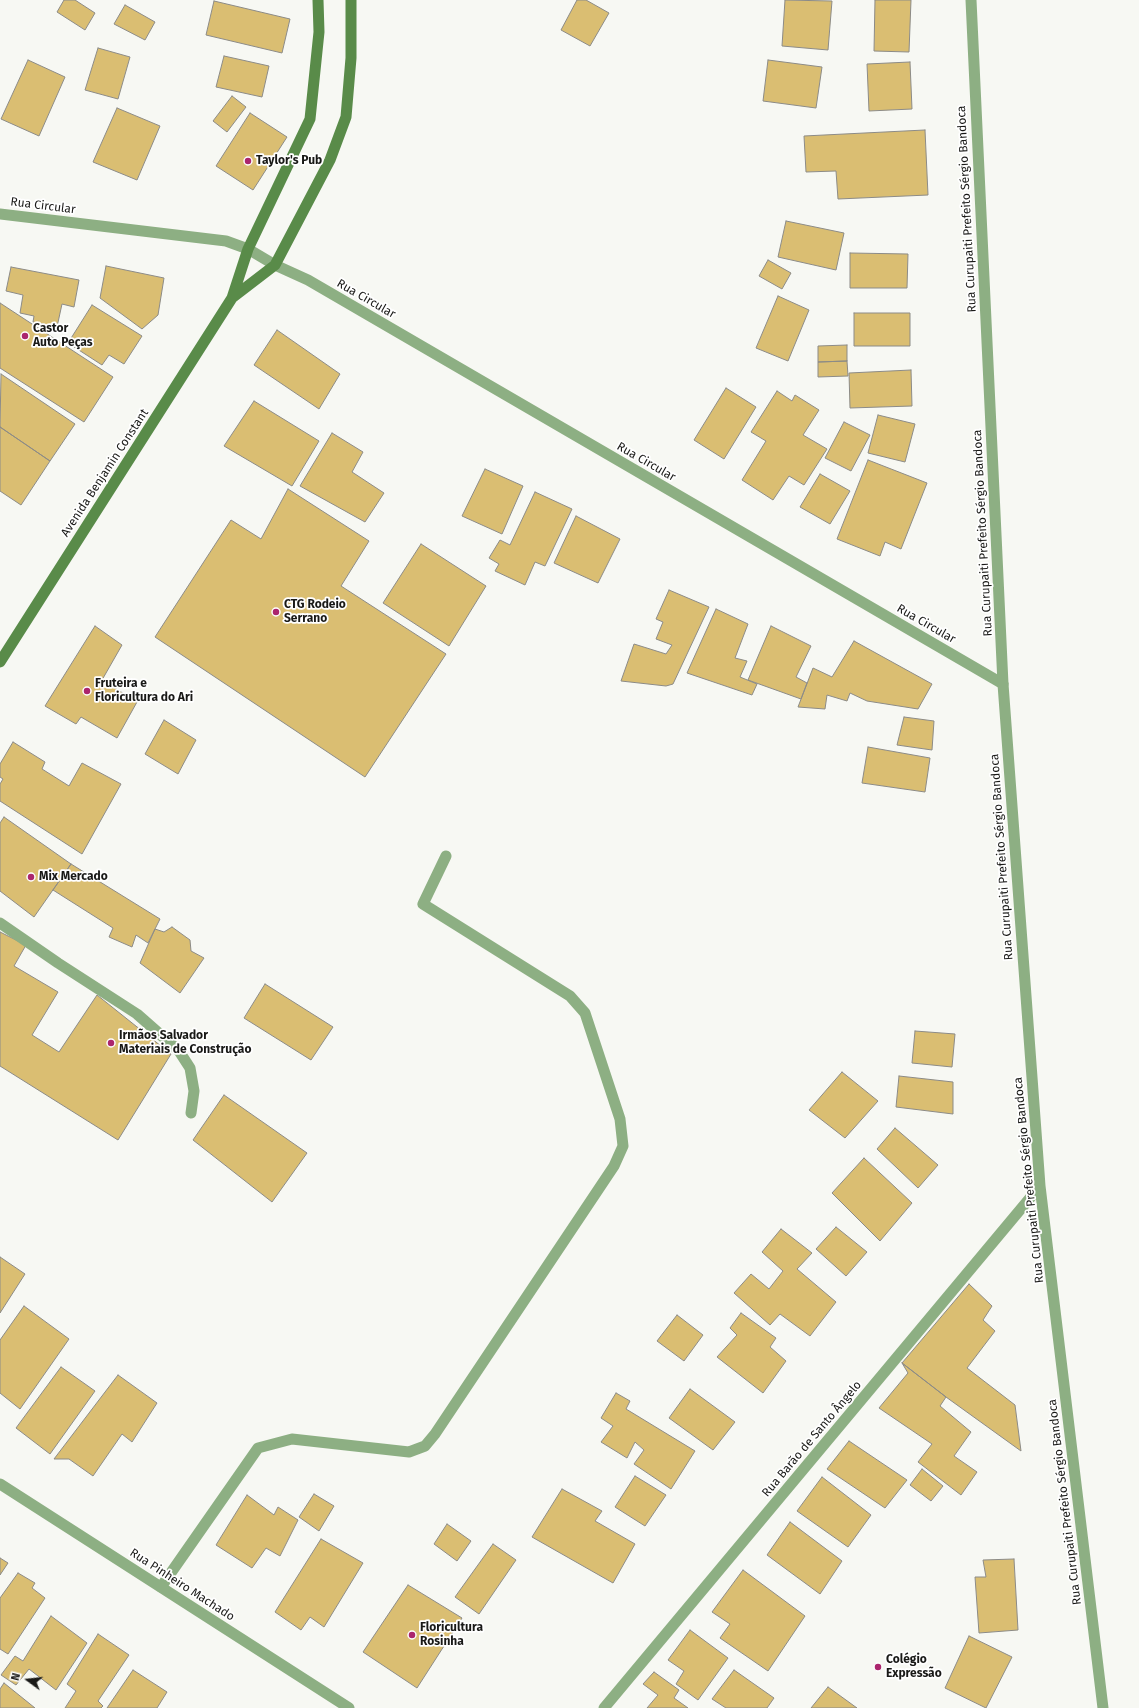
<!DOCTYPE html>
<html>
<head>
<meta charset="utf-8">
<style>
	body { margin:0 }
	#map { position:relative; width:1139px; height:1708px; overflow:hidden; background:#f7f8f3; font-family:"Fira Sans",sans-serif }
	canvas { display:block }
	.north { position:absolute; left:8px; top:1660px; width:40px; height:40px; -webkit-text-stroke:3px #fff; paint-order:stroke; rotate:285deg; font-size:11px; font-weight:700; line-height:16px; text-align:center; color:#191917 }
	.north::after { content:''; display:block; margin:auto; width:14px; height:18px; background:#191917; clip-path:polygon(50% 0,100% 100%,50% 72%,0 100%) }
</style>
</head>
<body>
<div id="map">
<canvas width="1139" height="1708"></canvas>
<div class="north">N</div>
</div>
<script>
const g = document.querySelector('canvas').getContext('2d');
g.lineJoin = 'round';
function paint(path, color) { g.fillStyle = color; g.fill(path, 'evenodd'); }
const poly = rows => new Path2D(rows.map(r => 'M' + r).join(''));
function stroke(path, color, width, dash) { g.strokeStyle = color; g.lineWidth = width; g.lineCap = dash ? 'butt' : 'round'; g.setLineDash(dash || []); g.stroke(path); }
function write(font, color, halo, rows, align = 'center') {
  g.font = font + ' "Fira Sans",sans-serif'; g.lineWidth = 3.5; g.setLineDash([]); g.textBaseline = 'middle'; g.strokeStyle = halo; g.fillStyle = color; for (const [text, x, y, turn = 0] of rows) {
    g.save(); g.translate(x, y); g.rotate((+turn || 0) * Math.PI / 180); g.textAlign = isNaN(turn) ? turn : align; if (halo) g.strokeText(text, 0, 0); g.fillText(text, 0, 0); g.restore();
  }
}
const building = poly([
	[64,0,75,0,95,13,85,30,57,12,64,0],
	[577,0,586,0,609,13,590,46,561,30,577,0],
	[785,0,832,1,828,50,782,46,785,0],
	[875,0,911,0,909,52,874,51,875,0],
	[214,1,290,19,282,53,206,35,214,1],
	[125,5,155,22,145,40,114,24,125,5],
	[98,48,130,57,118,99,85,90,98,48],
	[224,56,269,66,262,97,216,87,224,56],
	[28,60,65,77,39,136,1,119,28,60],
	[768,60,822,67,816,108,763,101,768,60],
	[910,62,912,109,869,111,867,64,910,62],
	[232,96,246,107,227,132,213,121,232,96],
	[117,108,160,126,137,180,93,162,117,108],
	[250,113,287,137,253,190,216,166,250,113],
	[925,130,928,195,838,199,836,171,806,172,804,136,925,130],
	[786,221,844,233,836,270,778,257,786,221],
	[850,253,908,254,907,288,850,288,850,253],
	[768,260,791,273,782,289,759,276,768,260],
	[106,266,164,278,158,315,142,329,100,298,106,266],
	[11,267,79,280,74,307,62,304,57,327,33,322,34,316,20,313,23,295,6,291,11,267],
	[778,296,809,310,788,361,756,348,778,296],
	[0,303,113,377,84,422,0,368,0,303],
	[92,305,142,336,124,364,109,355,102,365,68,343,92,305],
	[854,313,910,313,910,346,854,346,854,313],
	[277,330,340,374,319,409,254,365,277,330],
	[847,345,847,361,818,362,818,346,847,345],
	[847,361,848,376,818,377,818,362,847,361],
	[911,370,912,406,850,408,849,373,911,370],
	[1,374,75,424,50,461,0,427,1,374],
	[726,388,756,407,724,459,694,440,726,388],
	[777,391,792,401,795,395,819,410,803,435,827,449,804,485,789,476,773,500,742,480,766,441,751,432,777,391],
	[254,401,319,441,292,486,224,446,254,401],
	[878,415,915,424,905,462,868,453,878,415],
	[844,422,870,435,851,471,825,458,844,422],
	[0,427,50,461,21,505,0,491,0,427],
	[332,433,363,452,352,472,384,493,365,522,300,486,332,433],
	[868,460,927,483,901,549,885,542,880,556,837,539,868,460],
	[485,469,523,486,502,534,462,516,485,469],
	[820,474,850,491,830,524,800,507,820,474],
	[288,489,369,541,341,586,446,654,365,777,155,637,231,520,261,539,288,489],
	[535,492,572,509,545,566,535,562,525,585,495,571,499,564,489,558,500,540,510,545,535,492],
	[576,516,620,539,598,583,554,563,576,516],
	[421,544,486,586,449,646,383,603,421,544],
	[669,590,709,607,673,684,666,686,621,681,634,644,666,654,672,645,656,639,663,622,656,619,669,590],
	[716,609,748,624,735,658,747,661,740,677,757,684,752,695,687,673,716,609],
	[95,626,122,645,102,680,137,702,117,738,81,717,76,724,45,706,95,626],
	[771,626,811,646,796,677,807,683,801,699,748,680,771,626],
	[854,641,932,684,918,709,867,701,850,693,847,701,827,695,825,709,798,707,813,668,832,677,854,641],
	[904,717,934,721,932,750,897,745,904,717],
	[164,720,196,740,178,774,145,754,164,720],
	[13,742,45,762,42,769,69,786,82,763,121,784,82,854,0,801,0,784,3,779,0,777,0,764,13,742],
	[868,747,930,758,925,792,862,783,868,747],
	[4,817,71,864,34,917,0,891,0,823,4,817],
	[71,864,160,919,148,943,136,935,132,947,109,937,113,928,53,890,71,864],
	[172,927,190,940,191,951,204,958,180,993,140,963,155,929,164,932,172,927],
	[0,932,26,945,14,966,58,992,32,1035,59,1052,97,995,171,1054,118,1140,0,1066,0,932],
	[265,984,333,1027,311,1060,244,1018,265,984],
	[915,1031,955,1034,952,1067,912,1063,915,1031],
	[842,1072,878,1101,845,1138,809,1110,842,1072],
	[899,1076,953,1082,953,1114,896,1107,899,1076],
	[224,1095,307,1153,272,1202,193,1140,224,1095],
	[895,1128,938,1165,918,1188,877,1149,895,1128],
	[864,1158,912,1203,880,1241,832,1193,864,1158],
	[836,1227,867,1252,846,1276,816,1249,836,1227],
	[781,1229,812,1253,797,1269,836,1302,810,1336,780,1314,770,1325,734,1293,751,1274,769,1289,783,1271,762,1252,781,1229],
	[0,1257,25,1274,0,1313,0,1257],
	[969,1284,992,1306,983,1320,995,1331,967,1368,1015,1405,1021,1451,946,1397,902,1363,969,1284],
	[24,1306,69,1339,20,1409,0,1393,0,1340,24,1306],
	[741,1313,776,1338,770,1347,786,1361,763,1393,717,1357,737,1335,730,1328,741,1313],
	[677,1315,703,1335,684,1361,657,1341,677,1315],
	[902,1363,946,1397,940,1406,971,1432,954,1456,977,1472,961,1495,918,1462,932,1444,879,1408,908,1373,902,1363],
	[61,1367,95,1391,50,1454,16,1428,61,1367],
	[118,1375,157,1403,132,1442,122,1434,93,1476,69,1459,54,1459,118,1375],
	[690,1389,735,1422,713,1450,669,1418,690,1389],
	[616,1393,630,1401,626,1409,695,1451,671,1489,634,1464,644,1450,635,1442,627,1458,601,1442,613,1426,601,1418,616,1393],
	[849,1441,907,1480,885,1508,827,1469,849,1441],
	[922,1469,943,1486,931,1501,910,1485,922,1469],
	[635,1476,666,1495,645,1526,615,1507,635,1476],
	[822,1477,871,1515,848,1547,797,1511,822,1477],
	[562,1489,602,1511,595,1521,635,1544,613,1583,532,1537,562,1489],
	[314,1494,334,1506,319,1531,299,1517,314,1494],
	[247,1495,274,1515,278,1507,298,1520,280,1556,266,1548,252,1568,216,1545,247,1495],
	[790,1522,842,1561,820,1594,767,1555,790,1522],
	[447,1524,471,1541,457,1561,434,1544,447,1524],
	[321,1539,363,1563,324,1627,310,1617,301,1630,275,1612,321,1539],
	[493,1544,516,1560,479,1614,455,1597,493,1544],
	[0,1558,8,1563,0,1575,0,1558],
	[1014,1559,1018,1630,979,1633,975,1577,986,1577,983,1560,1014,1559],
	[743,1570,805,1616,768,1671,720,1638,730,1624,712,1612,743,1570],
	[18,1573,35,1583,32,1588,45,1598,8,1654,0,1649,0,1598,18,1573],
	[408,1585,462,1618,417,1688,363,1652,408,1585],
	[51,1616,87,1643,56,1690,29,1669,16,1685,1,1675,15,1656,23,1661,51,1616],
	[690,1630,728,1658,698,1700,676,1684,684,1671,668,1660,690,1630],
	[98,1634,129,1655,98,1701,103,1706,101,1708,65,1708,76,1691,67,1684,98,1634],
	[969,1636,1012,1657,986,1708,945,1688,969,1636],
	[133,1670,167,1692,157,1708,107,1708,133,1670],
	[734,1670,774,1698,767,1708,726,1708,712,1699,734,1670],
	[654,1672,679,1690,674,1698,688,1708,647,1708,658,1695,643,1684,654,1672],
	[4,1683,35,1708,0,1708,0,1689,4,1683],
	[828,1687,857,1708,811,1708,828,1687]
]);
paint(building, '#dabe72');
stroke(building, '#8c8b87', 1);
stroke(poly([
	[0,923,58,963,137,1014,179,1051,190,1068,194,1091,191,1113],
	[161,1587,258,1448,292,1439,409,1452,425,1446,435,1434,614,1166,623,1146,620,1119,585,1013,570,996,423,904,446,856]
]), '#8daf83', 11);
stroke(poly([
	[0,214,226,241,248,249,275,265,308,280,1003,684]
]), '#8daf83', 11);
stroke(poly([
	[971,0,1003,684,1040,1186,1103,1708],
	[0,1484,349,1708],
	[604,1708,1040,1186]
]), '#8daf83', 11);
stroke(poly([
	[232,298,275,265,330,160,346,117,351,58,351,0],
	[0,662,232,298,248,249,310,119,319,32,318,0]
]), '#598b49', 11);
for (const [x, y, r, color] of [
	[248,161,4,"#ab256d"],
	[25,336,4,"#ab256d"],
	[276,612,4,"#ab256d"],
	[87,691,4,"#ab256d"],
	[31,877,4,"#ab256d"],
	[111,1043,4,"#ab256d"],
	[412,1635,4,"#ab256d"],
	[878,1667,4,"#ab256d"]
]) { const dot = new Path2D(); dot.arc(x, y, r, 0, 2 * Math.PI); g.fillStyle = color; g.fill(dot); stroke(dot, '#fff', 1.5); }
write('bold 12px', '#191917', '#fff', [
	["Taylor's Pub",256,161],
	["Castor",33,329],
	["Auto Peças",33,343],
	["CTG Rodeio",284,605],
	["Serrano",284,619],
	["Fruteira e",95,684],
	["Floricultura do Ari",95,698],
	["Mix Mercado",39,877],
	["Irmãos Salvador",119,1036],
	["Materiais de Construção",119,1050],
	["Floricultura",420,1628],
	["Rosinha",420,1642],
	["Colégio",886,1660],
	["Expressão",886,1674]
], 'left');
write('12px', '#191917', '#fff', [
	["Rua Circular",43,206,7],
	["Rua Curupaiti Prefeito Sérgio Bandoca",967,209,-93],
	["Rua Circular",366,299,30],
	["Rua Circular",646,462,30],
	["Avenida Benjamin Constant",105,473,-57],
	["Rua Curupaiti Prefeito Sérgio Bandoca",983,533,-93],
	["Rua Circular",926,624,30],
	["Rua Curupaiti Prefeito Sérgio Bandoca",1002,857,-94],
	["Rua Curupaiti Prefeito Sérgio Bandoca",1029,1180,-96],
	["Rua Barão de Santo Ângelo",812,1439,-50],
	["Rua Curupaiti Prefeito Sérgio Bandoca",1065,1502,-97],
	["Rua Pinheiro Machado",182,1585,33]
]);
</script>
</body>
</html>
